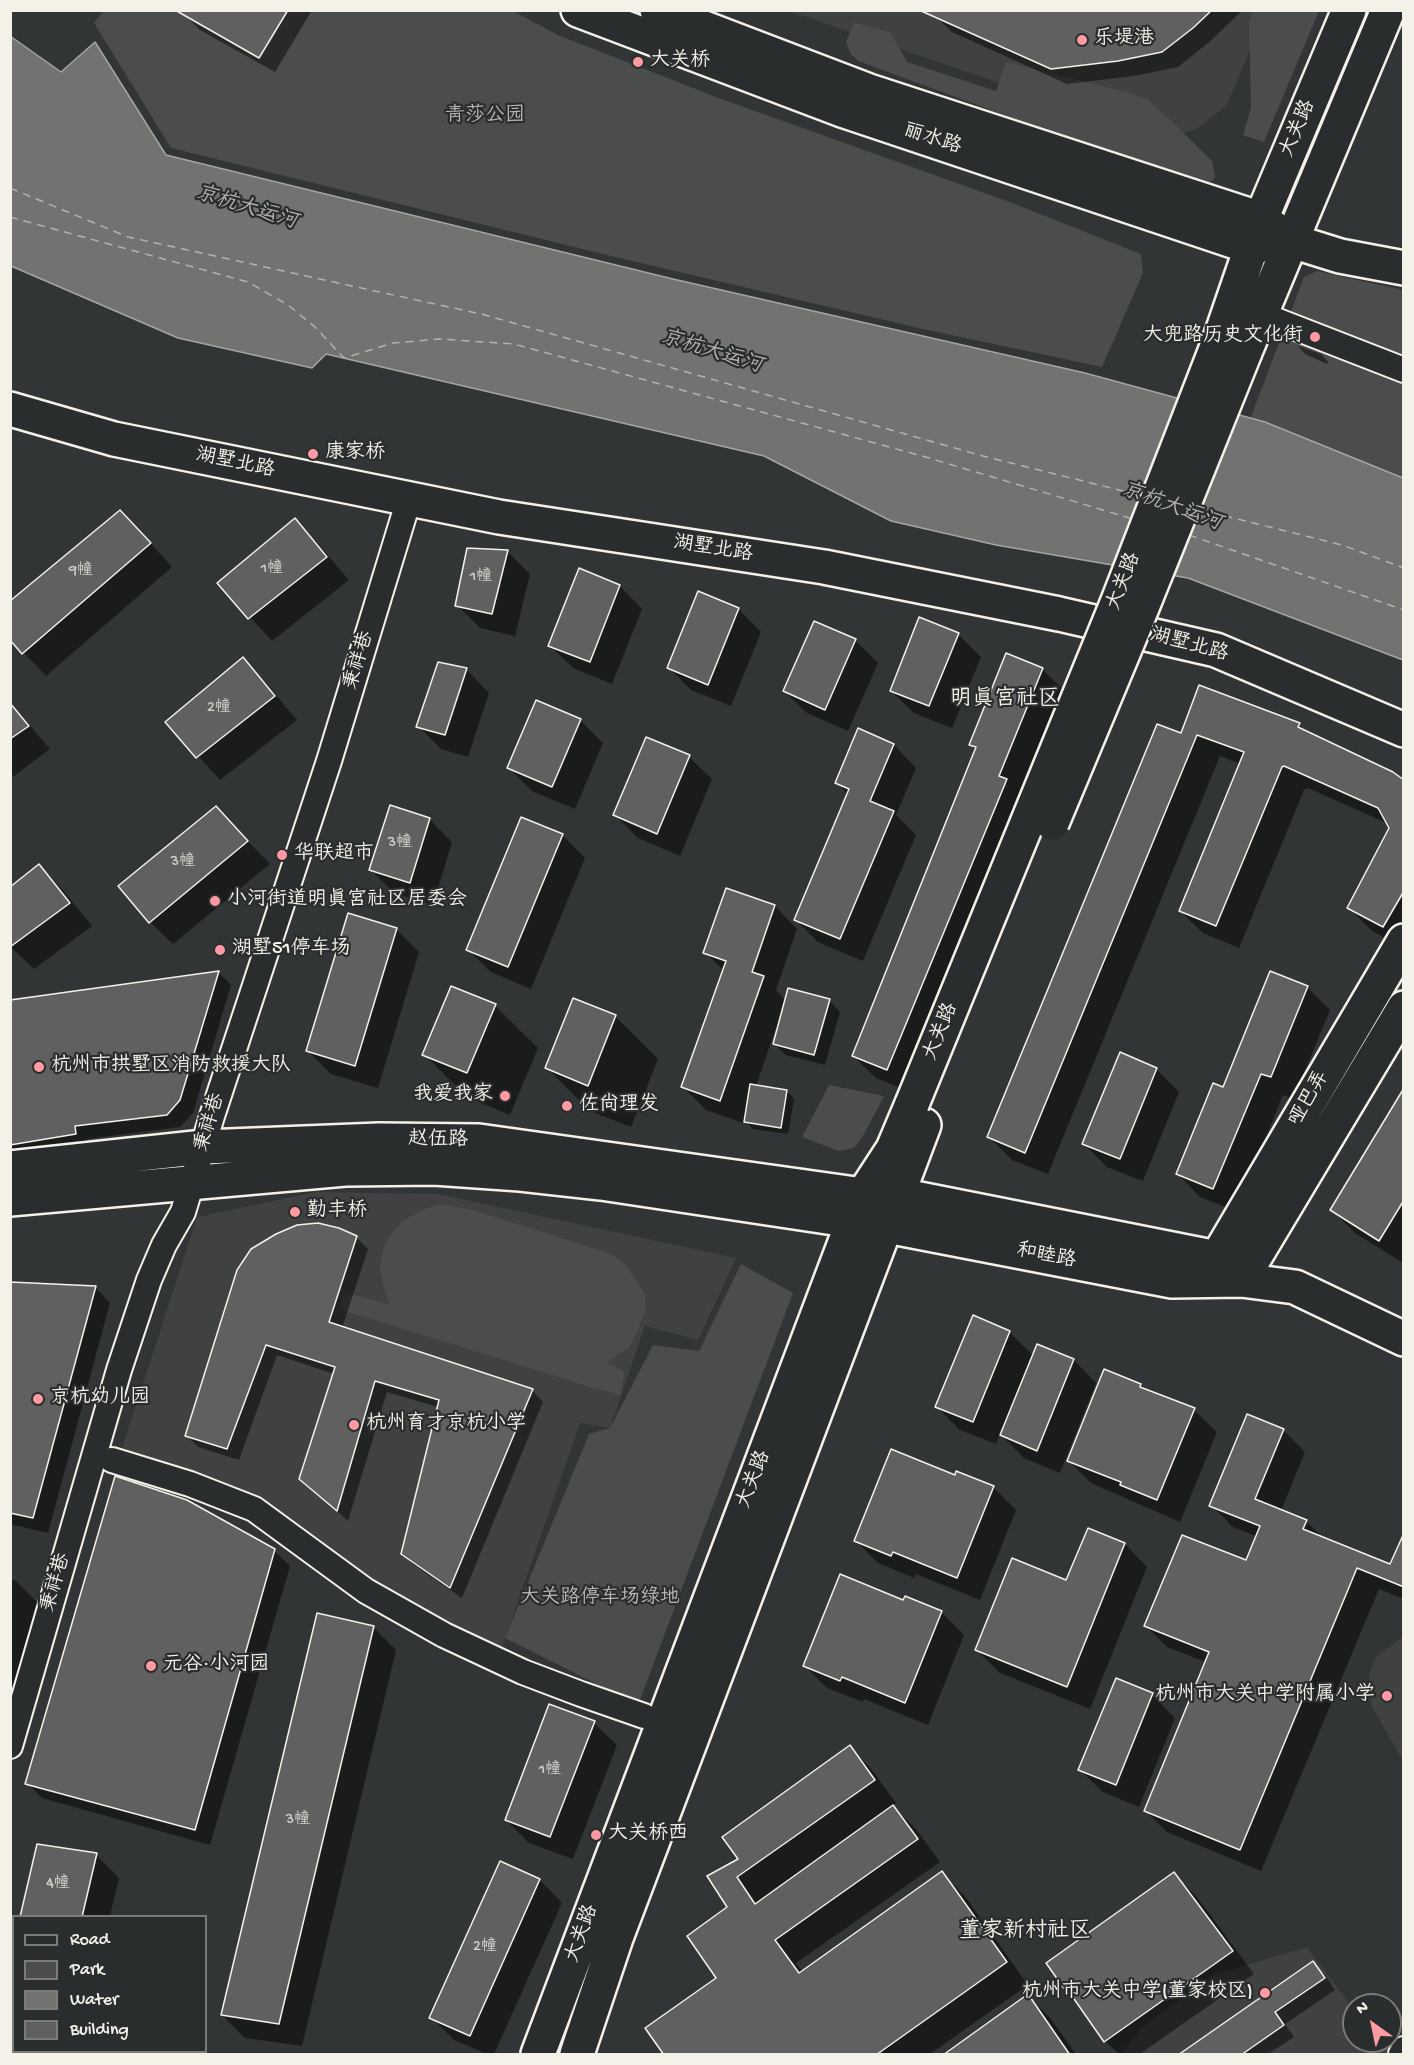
<!DOCTYPE html>
<html>
<head>
<meta charset="utf-8">
<style>
	body { margin:0 }
	#map { position:relative; width:1414px; height:2065px; overflow:hidden; background:#323535; font-family:"Gochi Hand",sans-serif }
	canvas { display:block }
	.frame { position:absolute; inset:0; border:12px solid #f4f1e8; pointer-events:none }
	.legend { position:absolute; left:12px; top:1915px; width:195px; height:138px; box-sizing:border-box; background:#2a2d2e; border:2px solid #7b7b78; margin:0; padding:8px 10px; list-style:none; font-size:18px; color:#f4f1e8 }
	.legend li { display:flex; align-items:center; gap:12px; height:30px }
	.legend b { width:30px; border:2px solid #7b7b78 }
	.north { position:absolute; left:1342px; top:1993px; width:60px; height:60px; box-sizing:border-box; background:#2a2d2e; border:2px solid #7b7b78; border-radius:50%; rotate:327deg; font-size:16px; font-weight:700; line-height:24px; text-align:center; color:#f4f1e8 }
	.north::after { content:''; display:block; margin:auto; width:21px; height:27px; background:#ff9aa2; clip-path:polygon(50% 0,100% 100%,50% 72%,0 100%) }
</style>
</head>
<body>
<div id="map">
<canvas width="1414" height="2065"></canvas>
<div class="frame"></div>
<ul class="legend">
<li><b style="height:8px;background:#2a2d2e"></b>Road</li>
<li><b style="height:16px;background:#4b4d4c"></b>Park</li>
<li><b style="height:16px;background:#727370"></b>Water</li>
<li><b style="height:16px;background:#5f605f"></b>Building</li>
</ul>
<div class="north">N</div>
</div>
<script>
const g = document.querySelector('canvas').getContext('2d');
g.lineJoin = 'round';
function paint(path, color) { g.fillStyle = color; g.fill(path, 'evenodd'); }
const poly = rows => new Path2D(rows.map(r => 'M' + r).join(''));
function stroke(path, color, width, dash) { g.strokeStyle = color; g.lineWidth = width; g.lineCap = dash ? 'butt' : 'round'; g.setLineDash(dash || []); g.stroke(path); }
function write(font, color, halo, rows, align = 'center') {
  g.font = font + ' "Gochi Hand","LXGW WenKai TC",sans-serif'; g.lineWidth = 4.5; g.setLineDash([]); g.textBaseline = 'middle'; g.strokeStyle = halo; g.fillStyle = color; for (const [text, x, y, turn = 0] of rows) {
    g.save(); g.translate(x, y); g.rotate((+turn || 0) * Math.PI / 180); g.textAlign = isNaN(turn) ? turn : align; if (halo) g.strokeText(text, 0, 0); g.fillText(text, 0, 0); g.restore();
  }
}
paint(poly([
	[789,11,1266,11,1227,105,1198,128,1166,140],
	[316,1192,438,1194,736,1258,698,1340,645,1326,610,1428,580,1423,499,1656,190,1484,121,1452,197,1217],
	[1403,1637,1403,1761,1371,1705,1369,1675,1376,1657],
	[1307,1947,1354,2010,1354,2041,1390,2041,1390,2025,1400,2030,1388,2054,1121,2054,1142,2027,1213,1975]
]), '#404242');
paint(poly([
	[104,10,513,11,558,35,716,97,1007,201,1141,254,1143,273,1102,367,923,329,611,256,171,148,94,23],
	[1254,11,1319,11,1264,142,1243,135,1251,108,1249,22],
	[854,23,890,32,907,62,996,91,1006,62,1126,92,1147,99,1164,114,1212,161,1215,178,1203,188,858,61,850,53,846,42],
	[1317,271,1403,290,1403,490,1247,427,1304,277],
	[829,1085,884,1096,863,1136,854,1148,839,1151,802,1137],
	[441,1204,473,1210,612,1254,627,1266,645,1294,646,1311,630,1347,607,1362,624,1372,621,1395,594,1388,339,1309,345,1292,390,1305,382,1282,380,1266,383,1249,390,1235,402,1222,420,1211],
	[741,1264,793,1293,638,1705,505,1638,589,1434,610,1428,653,1345,699,1351]
]), '#4b4d4c');
const water = poly([
	[10,36,61,72,95,42,166,155,673,279,1085,373,1265,422,1403,478,1403,660,1188,578,996,545,891,521,764,456,326,354,312,368,178,338,11,266,10,36]
]);
paint(water, '#727370');
stroke(water, '#a6a5a0', 1.5);
paint(poly([
	[187,10,312,10,275,72,200,30,185,15],
	[939,10,1243,10,1208,43,1178,67,1134,76,1067,84,952,32,936,17],
	[1298,346,1321,354,1328,362,1327,364,1305,354],
	[294,520,317,543,349,580,272,641,219,583],
	[143,534,172,567,46,676,10,638],
	[507,551,530,574,515,636,480,628,457,605],
	[620,586,642,609,612,684,573,668,550,646],
	[738,609,761,632,731,706,691,690,669,668],
	[815,623,856,641,878,663,848,731,807,713,784,691],
	[958,634,981,657,952,728,914,713,891,691],
	[242,659,265,682,297,720,220,780,167,722],
	[439,664,467,670,489,693,468,757,441,749,418,726],
	[1042,669,1065,692,910,1092,876,1078,853,1056,976,750,970,744],
	[10,702,50,749,10,779],
	[580,720,603,743,575,809,532,791,509,768],
	[1299,725,1307,733,1404,783,1404,948,1372,931,1349,908,1391,828,1389,824,1308,788,1304,790,1239,948,1203,933,1180,911,1240,764,1220,756,1048,1174,1012,1160,989,1137,1181,735],
	[894,745,916,768,896,815,916,835,863,961,818,942,795,919,848,794,837,783],
	[689,757,712,779,680,856,638,838,615,815],
	[216,808,270,864,173,944,150,922],
	[429,819,452,842,433,905,394,893,371,870],
	[562,835,585,858,531,989,491,972,468,950],
	[39,866,62,889,92,926,34,969,10,946],
	[775,906,797,929,776,990,786,1001,829,1000,840,1012,825,1065,786,1055,775,1044,779,1029,776,1028,756,1086,787,1091,794,1099,788,1134,753,1129,744,1120,743,1123,706,1110,683,1087,724,971,705,952],
	[396,929,419,952,378,1088,331,1074,308,1051],
	[218,972,231,985,193,1113,180,1127,87,1139,88,1147,10,1159,10,1002],
	[1307,987,1330,1010,1293,1099,1283,1095,1236,1211,1200,1197,1178,1174,1224,1089],
	[452,988,495,1006,538,1048,510,1115,467,1097,424,1054],
	[574,1000,616,1017,658,1059,631,1127,590,1111,547,1068],
	[1156,1069,1179,1092,1143,1181,1107,1167,1084,1144],
	[1404,1090,1404,1261,1403,1263,1355,1233,1332,1210],
	[356,1237,368,1249,342,1328,532,1390,543,1402,462,1598,414,1565,402,1553,438,1407,387,1392,348,1521,301,1479,334,1374,277,1355,239,1460,198,1447,187,1436],
	[10,1284,95,1287,110,1303,48,1533,10,1524],
	[1009,1332,1034,1356,1074,1360,1096,1383,1060,1473,1024,1458,1000,1434,996,1444,960,1430,937,1407],
	[1105,1371,1141,1385,1146,1391,1194,1410,1217,1432,1180,1522,1091,1483,1068,1460],
	[1283,1430,1305,1452,1281,1511,1306,1521,1324,1539,1391,1566,1404,1535,1404,1599,1379,1589,1261,1871,1167,1832,1145,1810,1206,1662,1167,1647,1146,1626,1247,1562,1258,1537,1233,1527,1211,1505],
	[956,1477,993,1487,1016,1510,980,1600,916,1574,914,1578,878,1563,855,1540],
	[1089,1530,1125,1544,1147,1567,1090,1709,1000,1673,977,1650,1067,1582],
	[274,1551,290,1566,210,1845,42,1798,27,1783],
	[10,1579,16,1581,39,1604,10,1703],
	[904,1602,941,1612,964,1635,928,1725,864,1699,863,1702,827,1688,804,1665],
	[373,1627,396,1650,302,2046,245,2038,222,2015],
	[1117,1680,1152,1695,1175,1718,1139,1807,1103,1792,1080,1770],
	[594,1723,617,1745,573,1859,529,1843,506,1820],
	[850,1747,872,1770,896,1803,892,1806,916,1829,940,1862,796,1963,803,1972,941,1873,964,1895,1028,1985,930,2054,665,2054,718,1978,729,1908,740,1860],
	[96,1855,119,1878,110,1916,22,1916],
	[500,1863,540,1880,562,1903,494,2054,487,2054,454,2040,431,2017],
	[1174,1874,1197,1897,1254,1974,1140,2054,1119,2054,1105,2041,1081,2006,1071,1996],
	[14,1952,14,2022,10,2019,10,1964],
	[1313,1963,1325,1975,1335,1990,1285,2024,1294,2037,1268,2054,1181,2054],
	[1028,1996,1050,2018,1076,2054,946,2054],
	[118,2052,120,2052,135,2054,117,2054]
]), '#0007');
stroke(poly([
	[10,188,128,237,485,315,983,456,1143,496],
	[10,217,248,282,288,305,315,327,344,358,393,343,439,339,514,344,922,456,1133,519],
	[1197,509,1342,545,1404,568],
	[1189,535,1404,610]
]), '#b3b2ac', 1.5, [8, 6]);
const building = poly([
	[175,10,288,10,259,58,175,10],
	[919,10,1212,10,1193,28,1162,52,1118,61,1051,69,919,10],
	[120,510,151,543,22,654,10,640,10,601,120,510],
	[295,518,327,557,248,619,217,583,295,518],
	[467,548,508,550,492,614,455,606,467,548],
	[579,568,620,585,590,662,548,646,579,568],
	[698,591,739,608,708,685,667,668,698,591],
	[919,617,959,633,929,706,890,691,919,617],
	[814,621,856,639,825,710,783,691,814,621],
	[1006,653,1043,668,999,776,1007,779,887,1070,852,1056,976,747,969,745,1006,653],
	[243,657,275,696,196,758,165,722,243,657],
	[438,662,467,668,445,735,416,727,438,662],
	[1199,685,1300,723,1298,727,1393,772,1404,780,1404,891,1383,927,1347,908,1389,828,1378,808,1284,766,1282,767,1216,926,1179,911,1244,752,1197,735,1025,1153,987,1137,1157,724,1181,733,1199,685],
	[536,700,581,719,552,787,507,768,536,700],
	[10,703,29,726,10,739,10,703],
	[858,728,894,744,870,801,894,811,840,939,794,920,849,789,835,783,858,728],
	[646,737,690,755,657,834,613,815,646,737],
	[390,805,430,818,410,883,369,870,390,805],
	[216,806,248,841,149,923,118,886,216,806],
	[521,817,563,834,508,967,466,950,521,817],
	[39,864,70,903,10,947,10,887,39,864],
	[726,888,775,905,752,972,764,976,720,1101,681,1087,726,961,703,953,726,888],
	[348,913,397,928,355,1066,306,1051,348,913],
	[219,971,180,1100,167,1115,75,1126,76,1134,10,1145,10,1000,219,971],
	[1270,971,1308,986,1271,1077,1261,1074,1213,1189,1176,1174,1213,1083,1223,1087,1270,971],
	[451,986,496,1004,467,1073,422,1055,451,986],
	[788,988,830,999,814,1055,773,1044,788,988],
	[573,998,616,1015,588,1086,545,1068,573,998],
	[1120,1052,1157,1068,1120,1159,1082,1144,1120,1052],
	[750,1084,787,1090,781,1128,744,1122,750,1084],
	[1404,1088,1404,1200,1379,1241,1330,1210,1404,1088],
	[318,1223,339,1228,357,1236,329,1322,533,1389,450,1588,401,1554,439,1400,375,1381,337,1511,299,1479,335,1367,266,1345,227,1449,185,1436,237,1270,251,1249,276,1234,297,1225,318,1223],
	[10,1282,96,1286,33,1518,10,1513,10,1282],
	[973,1315,1010,1331,973,1422,935,1407,973,1315],
	[1037,1344,1074,1359,1037,1451,1000,1435,1037,1344],
	[1104,1369,1141,1384,1140,1387,1195,1408,1157,1500,1120,1485,1121,1482,1067,1461,1104,1369],
	[1247,1414,1284,1429,1255,1499,1307,1520,1303,1529,1390,1564,1404,1533,1404,1587,1357,1568,1240,1850,1144,1811,1209,1652,1144,1626,1182,1535,1246,1560,1260,1526,1209,1506,1247,1414],
	[891,1449,955,1475,956,1471,994,1486,957,1578,893,1552,891,1556,854,1541,891,1449],
	[115,1476,187,1500,275,1549,195,1830,25,1784,115,1476],
	[1088,1528,1125,1543,1067,1687,975,1650,1012,1558,1066,1580,1088,1528],
	[840,1574,903,1600,905,1596,942,1611,905,1703,842,1677,840,1681,803,1666,840,1574],
	[317,1613,374,1626,279,2024,221,2015,317,1613],
	[1116,1678,1153,1693,1116,1785,1078,1770,1116,1678],
	[549,1704,595,1721,550,1837,505,1820,549,1704],
	[850,1745,875,1780,737,1877,755,1904,893,1805,918,1839,775,1940,799,1973,942,1871,1007,1962,876,2055,664,2055,645,2028,716,1978,687,1936,727,1907,707,1876,738,1859,722,1837,850,1745],
	[37,1844,97,1853,82,1917,20,1917,37,1844],
	[500,1861,540,1879,470,2036,429,2018,500,1861],
	[1174,1872,1233,1951,1104,2042,1072,1996,1070,1997,1046,1963,1174,1872],
	[1313,1961,1325,1978,1275,2012,1284,2025,1241,2055,1178,2055,1313,1961],
	[1028,1994,1070,2055,943,2055,1028,1994]
]);
paint(building, '#5f605f');
stroke(building, '#f4f1e8', 1.5);
const street = poly([
	[1260,314,1404,370],
	[112,1460,190,1484,254,1509,366,1591,444,1635,523,1672,581,1694,644,1716],
	[10,1746,119,1370,149,1280,164,1245,183,1212,212,1116,329,761,409,499],
	[1401,2054,1404,2049]
]);
const secondary = poly([
	[578,10,842,110,1233,241,1251,247,1278,243],
	[657,10,869,91,1261,219,1292,241,1340,256,1404,268],
	[10,409,114,439,499,517,824,567,1059,614,1216,650,1404,730],
	[10,1168,204,1147,379,1140,479,1141,863,1195,899,1195,1217,1258,1241,1280],
	[10,1199,345,1169,434,1168,520,1174,601,1183,887,1226,1172,1281,1241,1280,1295,1287,1404,1339],
	[1217,1258,1404,941],
	[1241,1280,1404,1008]
]);
const primary = poly([
	[1218,344,1261,219,1349,10],
	[1245,352,1388,10],
	[538,2054,863,1195,893,1149,912,1104],
	[577,2054,616,1938,924,1125]
]);
stroke(street, '#f4f1e8', 28);
stroke(secondary, '#f4f1e8', 38);
stroke(primary, '#f4f1e8', 38);
stroke(street, '#2a2d2e', 24);
stroke(secondary, '#2a2d2e', 33);
stroke(primary, '#2a2d2e', 33);
const primaryBridge = poly([
	[1052,823,1139,615,1245,352],
	[912,1104,1118,601,1218,344]
]);
stroke(primaryBridge, '#f4f1e8', 38, []);
stroke(primaryBridge, '#2a2d2e', 33);
for (const [x, y, r, color] of [
	[1082,40,6,"#ff9aa2"],
	[638,62,6,"#ff9aa2"],
	[1315,337,6,"#ff9aa2"],
	[313,454,6,"#ff9aa2"],
	[282,855,6,"#ff9aa2"],
	[215,901,6,"#ff9aa2"],
	[220,950,6,"#ff9aa2"],
	[39,1067,6,"#ff9aa2"],
	[505,1096,6,"#ff9aa2"],
	[567,1106,6,"#ff9aa2"],
	[295,1212,6,"#ff9aa2"],
	[38,1399,6,"#ff9aa2"],
	[354,1425,6,"#ff9aa2"],
	[151,1666,6,"#ff9aa2"],
	[1387,1696,6,"#ff9aa2"],
	[596,1835,6,"#ff9aa2"],
	[1265,1993,6,"#ff9aa2"]
]) { const dot = new Path2D(); dot.arc(x, y, r, 0, 2 * Math.PI); g.fillStyle = color; g.fill(dot); stroke(dot, '#2a2d2e', 2); }
write('16px', '#cfcdc6', null, [
	["1幢",272,570],
	["9幢",81,572],
	["1幢",481,578],
	["2幢",219,709],
	["3幢",400,844],
	["3幢",183,863],
	["1幢",550,1771],
	["3幢",298,1821],
	["4幢",58,1885],
	["2幢",485,1948]
]);
write('20px', '#f4f1e8', '#2a2d2e', [
	["乐堤港",1094,40],
	["大关桥",650,62],
	["大兜路历史文化街",1303,337,"right"],
	["康家桥",325,454],
	["华联超市",294,855],
	["小河街道明真宫社区居委会",227,901],
	["湖墅51停车场",232,950],
	["杭州市拱墅区消防救援大队",51,1067],
	["我爱我家",493,1096,"right"],
	["佐尚理发",579,1106],
	["勤丰桥",307,1212],
	["京杭幼儿园",50,1399],
	["杭州育才京杭小学",366,1425],
	["元谷·小河园",163,1666],
	["杭州市大关中学附属小学",1375,1696,"right"],
	["大关桥西",608,1835],
	["杭州市大关中学(董家校区)",1253,1993,"right"]
], 'left');
write('20px', '#b9b8b1', '#2a2d2e', [
	["青莎公园",485,117],
	["大关路停车场绿地",600,1599]
]);
write('20px', '#f4f1e8', '#2a2d2e', [
	["大关路",1299,129,-67],
	["丽水路",932,140,18],
	["湖墅北路",235,464,12],
	["湖墅北路",713,550,9],
	["大关路",1125,582,-69],
	["湖墅北路",1189,646,15],
	["秉祥巷",360,661,-73],
	["大关路",942,1032,-68],
	["哑巴弄",1310,1099,-60],
	["秉祥巷",211,1123,-73],
	["赵伍路",438,1141,1],
	["和睦路",1046,1257,11],
	["大关路",755,1480,-69],
	["秉祥巷",57,1583,-74],
	["大关路",583,1934,-70]
]);
write('italic 21px', '#b3b2ac', '#2a2d2e', [
	["京杭大运河",246,209,17],
	["京杭大运河",711,353,17],
	["京杭大运河",1171,508,20]
]);
write('22px', '#f4f1e8', '#2a2d2e', [
	["明真宫社区",1005,701],
	["董家新村社区",1025,1933]
]);
</script>
</body>
</html>
